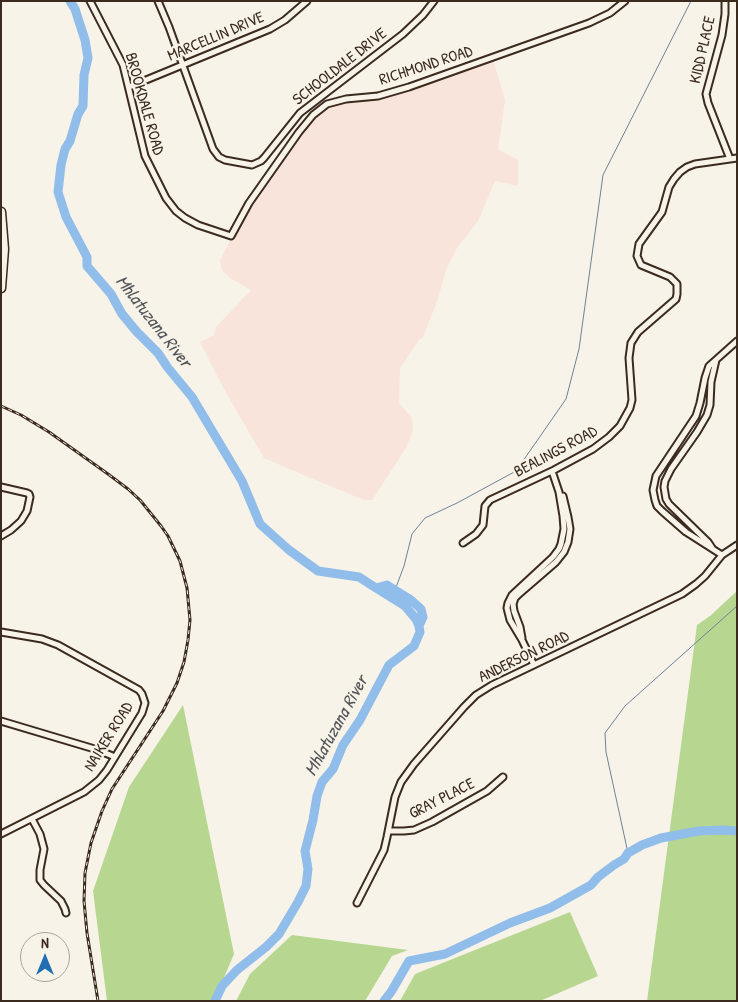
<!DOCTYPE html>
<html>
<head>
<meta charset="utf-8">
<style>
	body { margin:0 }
	#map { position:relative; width:738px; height:1002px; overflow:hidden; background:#f7f3e8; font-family:"Patrick Hand",sans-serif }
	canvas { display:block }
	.frame { position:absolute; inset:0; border:2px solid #3b2a1e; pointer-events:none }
	.north { position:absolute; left:20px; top:932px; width:50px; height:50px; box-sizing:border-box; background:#f7f3e8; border:1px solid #aca397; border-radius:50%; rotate:0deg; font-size:14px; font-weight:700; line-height:20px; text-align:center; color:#3b2a1e }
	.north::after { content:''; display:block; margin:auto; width:18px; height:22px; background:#1f6fb2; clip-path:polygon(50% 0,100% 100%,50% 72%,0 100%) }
</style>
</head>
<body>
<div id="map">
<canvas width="738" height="1002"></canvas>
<div class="frame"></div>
<div class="north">N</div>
</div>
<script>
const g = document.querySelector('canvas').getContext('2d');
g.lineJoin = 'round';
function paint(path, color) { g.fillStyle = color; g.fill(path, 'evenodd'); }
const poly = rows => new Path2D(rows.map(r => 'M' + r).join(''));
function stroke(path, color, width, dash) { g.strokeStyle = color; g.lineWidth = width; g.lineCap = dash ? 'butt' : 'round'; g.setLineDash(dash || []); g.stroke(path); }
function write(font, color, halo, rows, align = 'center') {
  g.font = font + ' "Patrick Hand",sans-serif'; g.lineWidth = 4.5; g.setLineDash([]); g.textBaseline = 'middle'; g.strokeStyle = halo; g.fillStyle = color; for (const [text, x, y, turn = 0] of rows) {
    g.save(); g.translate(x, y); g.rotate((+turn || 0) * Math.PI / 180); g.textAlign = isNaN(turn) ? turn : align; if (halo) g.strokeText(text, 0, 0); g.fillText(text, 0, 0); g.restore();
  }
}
paint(poly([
	[493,60,505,100,498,149,518,160,518,186,495,181,478,221,457,248,446,270,438,299,423,337,419,340,400,368,399,403,412,418,413,430,406,448,372,500,364,500,308,477,264,458,224,389,200,342,214,335,216,327,251,290,230,278,222,270,220,260,245,212,299,132,319,109,336,102,391,94]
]), '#f8e4da');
paint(poly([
	[737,591,737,1001,647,1001,697,625,710,616],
	[183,705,234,954,214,1001,107,1001,93,891,129,787],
	[570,912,598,976,540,1001,400,1001,415,974],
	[292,935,408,950,392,956,365,1001,236,1001,250,974]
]), '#b7d791');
stroke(poly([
	[395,590,404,566,412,534,425,518,457,503,516,471,566,399,579,349,603,175,691,1],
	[628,853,606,752,605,733,625,706,737,606]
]), '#6e8298', 1);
stroke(poly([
	[70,1,75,9,85,40,88,58,84,75,83,106,78,114,70,141,65,149,61,165,58,192,66,217,87,257,87,266,111,294,122,314,137,332,158,353,168,368,192,397,242,481,260,524,289,550,318,571,359,577,376,588,387,585,411,600,421,609,423,617,419,626,420,632,414,646,389,665,360,720,343,745,333,769,322,782,317,796,313,820,305,851,308,869,306,886,298,902,279,934,266,947,237,970,222,986,215,1001],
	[376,588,405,606,416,619,419,626],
	[384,1001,391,992,409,961,445,954,510,923,550,908,591,885,598,877,614,865,624,859,628,853,642,845,661,838,699,831,723,830,737,831]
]), '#90bdea', 9);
const street = poly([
	[90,1,123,65,145,156,166,198,176,211,185,218,198,225,231,236,249,203,299,132,313,115,327,104,346,99,378,96,409,87,589,23,610,13,625,1],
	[158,1,169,27,213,149,219,157,225,160,252,165,261,161,264,158,300,113,403,34,423,15,434,1],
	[725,1,725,14,722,35,706,94,708,103,730,159],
	[129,87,270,29,285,20,307,1],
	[1,487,27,493,29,494,30,497,27,511,21,521,11,530,1,536],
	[463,543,476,534,483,525,485,506,490,500,554,470,593,449,609,437,620,426,630,408,632,400,629,358,631,343,638,332,676,299,677,294,677,284,670,277,641,265,637,256,639,244,662,212,669,187,674,179,680,172,687,167,695,164,737,158],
	[712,548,708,542,669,504,666,499,664,487,665,481,671,469,697,432,707,415,710,405,711,382,716,360],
	[722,555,686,532,662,511,657,506,655,500,653,490,656,476,696,416,700,403,705,378,709,366,737,341],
	[1,632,42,639,58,645,139,690,142,694,145,703,142,713,107,770,99,780,84,792,1,834],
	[522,638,520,627,514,611,513,604,515,598,519,594,556,562,564,552,568,542,570,529,568,517,563,496],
	[534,665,522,640,510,620,507,608,508,603,512,595,553,557,559,549,561,544,564,529,563,516,559,492,552,471],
	[1,721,98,750,115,757],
	[32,819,40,834,44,849,40,870,40,880,44,885,61,901,65,909,66,913],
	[389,831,404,831,414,830,432,822,487,791,503,777],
	[357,903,384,850,387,837,395,797,401,782,414,764,464,707,476,695,492,685,682,594,696,584,705,576,722,555,737,545]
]);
const secondary = poly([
	[1,212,4,249,1,288]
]);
stroke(street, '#3b2a1e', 9);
stroke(secondary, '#3b2a1e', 11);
stroke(street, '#f7f3e8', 5);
stroke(secondary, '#f7f3e8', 8);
const rail = poly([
	[1,406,21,415,49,432,108,474,128,489,140,500,161,526,168,536,180,561,187,588,190,620,188,640,184,662,177,683,163,711,112,789,102,811,91,843,85,873,84,901,87,933,98,1001]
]);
stroke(rail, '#3b2a1e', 3);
stroke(rail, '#f7f3e8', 1, [4]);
write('16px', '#3b2a1e', '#f7f3e8', [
	["MARCELLIN DRIVE",216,37,-23],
	["KIDD PLACE",703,50,-77],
	["RICHMOND ROAD",426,66,-18],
	["SCHOOLDALE DRIVE",340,67,-38],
	["BROOKDALE ROAD",144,104,74],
	["BEALINGS ROAD",556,452,-28],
	["ANDERSON ROAD",524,657,-26],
	["NAIKER ROAD",109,737,-58],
	["GRAY PLACE",442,799,-27]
]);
write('italic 18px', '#54565b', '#f7f3e8', [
	["Mhlatuzana River",153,322,52],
	["Mhlatuzana River",337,726,-61]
]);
</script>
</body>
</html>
